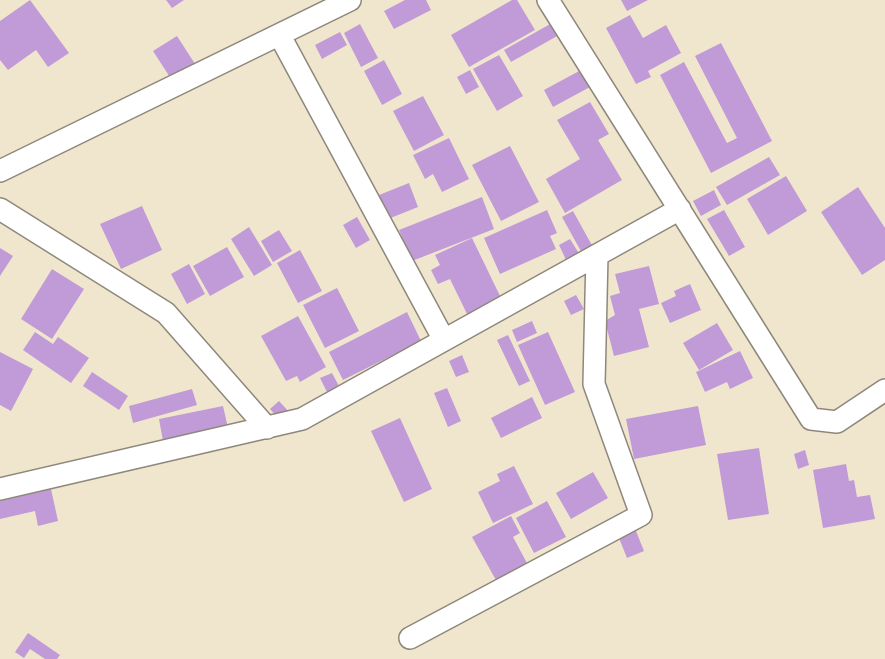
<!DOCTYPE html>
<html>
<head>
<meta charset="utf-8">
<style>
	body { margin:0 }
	canvas { display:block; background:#f0e6cd }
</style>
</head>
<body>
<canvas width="885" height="659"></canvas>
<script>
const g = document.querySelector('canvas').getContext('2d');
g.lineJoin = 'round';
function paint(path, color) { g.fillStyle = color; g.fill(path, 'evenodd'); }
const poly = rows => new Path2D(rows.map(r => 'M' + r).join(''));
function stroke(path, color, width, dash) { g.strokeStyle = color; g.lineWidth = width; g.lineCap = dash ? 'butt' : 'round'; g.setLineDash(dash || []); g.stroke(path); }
paint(poly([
	[30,0,69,53,48,67,36,50,8,70,0,60,0,21],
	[166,0,184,0,172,8],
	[405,0,426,0,431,10,394,29,384,11],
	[512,0,517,0,535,30,469,67,451,35],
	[621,0,648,0,627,11],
	[630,15,643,38,666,25,681,53,648,71,651,77,636,84,606,28],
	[552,23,559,35,511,62,504,50],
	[360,24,378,58,361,67,344,33],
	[340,32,347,45,322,59,315,45],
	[177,36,197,67,173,82,153,51],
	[721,43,772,141,711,173,660,75,684,62,727,143,737,138,695,56],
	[499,55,523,96,497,111,473,69],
	[384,60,402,94,382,105,364,71],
	[470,70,479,87,466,94,457,77],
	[581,70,590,87,553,107,544,90],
	[423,96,444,135,414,151,393,111],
	[590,102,609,134,598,140,622,180,565,213,546,179,580,159,557,120],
	[449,138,469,179,442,192,433,174,425,179,413,155],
	[510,146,539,202,501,221,472,165],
	[769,157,780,175,727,205,716,187],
	[786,176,807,211,768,235,747,199],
	[409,183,418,207,388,219,379,195],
	[858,187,885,228,885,260,862,275,821,212],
	[714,190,721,205,701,216,693,201],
	[482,197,494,229,412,261,399,230],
	[142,206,162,250,121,269,100,224],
	[547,210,557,233,550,236,556,249,500,274,484,238],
	[724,210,745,247,729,256,707,219],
	[573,211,594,249,583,255,562,217],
	[357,217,370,240,356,248,343,225],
	[249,227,272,265,254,276,231,239],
	[279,230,292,251,273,262,261,241],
	[472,238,501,298,467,314,450,279,438,284,431,270,440,265,435,255],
	[570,239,580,255,567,262,559,245],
	[227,247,244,277,210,296,193,266],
	[0,248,13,256,0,276],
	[300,250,322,291,298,303,277,263],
	[189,264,205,294,187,304,171,274],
	[649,266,659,304,639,309,649,347,614,356,605,321,615,315,610,296,620,293,615,274],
	[52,269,84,289,52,339,21,319],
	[690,284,701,310,670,323,661,303,676,296,674,291],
	[337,288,359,331,325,348,303,305],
	[576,295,584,309,571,315,564,301],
	[407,312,421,341,343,380,329,352],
	[298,316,326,367,300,382,297,376,286,381,261,336],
	[532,321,537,333,517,342,512,330],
	[717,323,733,350,699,370,683,343],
	[35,332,53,344,58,337,89,358,71,383,23,350],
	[548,332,575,392,545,405,518,345],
	[508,335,530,381,519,386,497,340],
	[740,351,753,378,730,389,727,382,705,392,696,372],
	[0,352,33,369,11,411,0,405],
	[462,355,469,372,456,377,449,361],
	[92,372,128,396,119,410,83,386],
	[332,373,340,388,328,394,320,378],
	[447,388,461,421,448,427,434,393],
	[192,389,197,405,133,423,129,406],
	[532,397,542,418,501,438,491,418],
	[279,401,290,413,281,421,270,409],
	[223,406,228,428,163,441,159,419],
	[698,406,706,445,634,459,626,419],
	[400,418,432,489,404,502,371,431],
	[759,448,769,514,728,520,717,454],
	[805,450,809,465,798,469,794,454],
	[846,464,849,481,854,480,857,497,870,495,875,519,823,528,813,470],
	[514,466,533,504,493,523,478,492,500,481,497,474],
	[593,472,608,498,571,519,556,493],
	[51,489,58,521,38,526,35,511,0,519,0,501],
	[547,501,566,537,534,553,516,518],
	[511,516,520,533,513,537,528,565,497,582,472,537],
	[636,531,644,551,627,558,619,538],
	[28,633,60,655,57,659,45,659,30,649,24,658,15,652]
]), '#c19bd7');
const minor = poly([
	[548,0,811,419,837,422,885,390],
	[280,36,444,340],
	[0,171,350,0],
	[0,209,166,313,267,428],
	[0,489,302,419,680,209],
	[410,638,641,515,594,384,597,255]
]);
stroke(minor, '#8e887c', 24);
stroke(minor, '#fff', 21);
</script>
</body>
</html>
